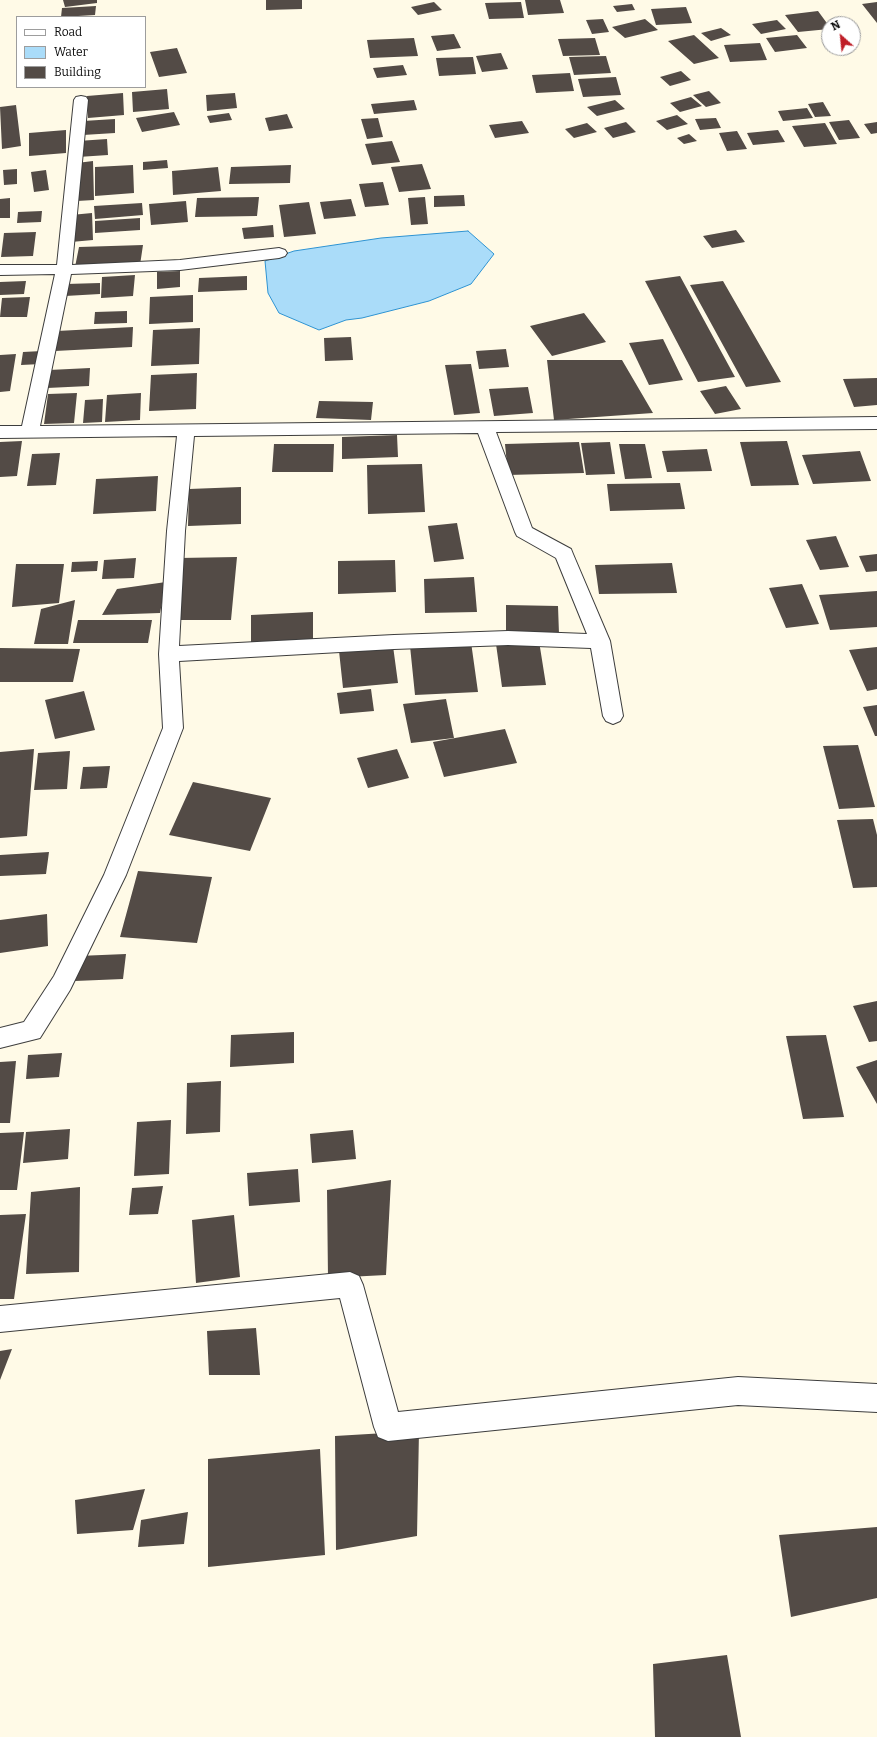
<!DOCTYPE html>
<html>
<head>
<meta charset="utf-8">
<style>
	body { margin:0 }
	#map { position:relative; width:877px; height:1737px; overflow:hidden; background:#fffae7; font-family:Bitter,serif }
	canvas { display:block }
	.legend { position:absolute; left:16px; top:16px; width:130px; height:72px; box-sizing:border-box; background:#fff; border:1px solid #9d9d9d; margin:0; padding:5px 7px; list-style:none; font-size:12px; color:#0a0a0a }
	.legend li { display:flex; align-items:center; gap:8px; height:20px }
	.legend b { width:20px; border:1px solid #9d9d9d }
	.north { position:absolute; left:821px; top:16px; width:40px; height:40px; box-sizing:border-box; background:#fff; border:1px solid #9d9d9d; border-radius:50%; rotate:333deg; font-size:11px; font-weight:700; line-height:16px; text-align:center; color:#0a0a0a }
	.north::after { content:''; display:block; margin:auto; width:14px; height:18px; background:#bf1e27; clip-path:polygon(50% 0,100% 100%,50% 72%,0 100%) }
</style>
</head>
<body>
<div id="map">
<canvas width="877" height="1737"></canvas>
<ul class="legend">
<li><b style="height:5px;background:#fff"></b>Road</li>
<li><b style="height:11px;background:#aadcf9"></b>Water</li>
<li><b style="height:11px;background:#534b46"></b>Building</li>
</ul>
<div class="north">N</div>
</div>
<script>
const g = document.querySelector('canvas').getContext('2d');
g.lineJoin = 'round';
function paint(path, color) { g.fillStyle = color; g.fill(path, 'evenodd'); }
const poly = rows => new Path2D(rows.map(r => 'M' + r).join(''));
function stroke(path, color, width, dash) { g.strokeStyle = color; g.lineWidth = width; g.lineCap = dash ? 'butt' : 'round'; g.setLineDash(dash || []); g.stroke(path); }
const water = poly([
	[468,231,494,254,471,284,429,301,362,318,346,320,319,330,279,313,268,293,265,261,294,251,381,238,468,231]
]);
paint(water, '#aadcf9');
stroke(water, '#2e93d2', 1);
paint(poly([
	[63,0,97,0,97,3,65,7],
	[266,0,302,0,302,9,266,10],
	[525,0,560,0,564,13,528,15],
	[434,2,442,10,418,15,411,7],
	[521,2,524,18,489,19,485,3],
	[877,2,877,23,862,4],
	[632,4,635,10,617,12,613,6],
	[96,6,95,15,61,17,62,8],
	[686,7,692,23,656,25,651,9],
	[818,11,829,26,829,29,798,32,785,15],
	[603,19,609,32,592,34,586,20],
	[645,19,658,30,625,38,612,27],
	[777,20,786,29,761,34,752,24],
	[721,28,731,35,711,41,701,33],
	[454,34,461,48,437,51,431,36],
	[694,35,719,58,694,64,668,41],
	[797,35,807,48,775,52,766,38],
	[414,38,418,56,370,58,367,40],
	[595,38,600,55,563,56,558,39],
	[760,43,767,60,730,62,724,45],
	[177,48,187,73,159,77,150,52],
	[501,53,508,69,482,72,476,56],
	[606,56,611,73,574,75,569,57],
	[473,57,476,74,439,76,436,58],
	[403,65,407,75,377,78,373,68],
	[681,71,691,80,670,86,660,77],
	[570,73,574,91,536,93,532,75],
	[616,77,621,95,583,97,578,79],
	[167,89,169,109,133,112,132,92],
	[709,91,721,103,706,107,693,95],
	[123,93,124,115,88,118,87,96],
	[235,93,237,108,207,111,206,95],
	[691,97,702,106,680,112,670,103],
	[414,100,417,110,374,114,371,104],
	[615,100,625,109,597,116,587,107],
	[823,102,831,116,815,117,808,104],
	[16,105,21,146,2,149,0,107],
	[807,108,813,118,783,121,778,111],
	[174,112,180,125,142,132,136,118],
	[229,113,232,120,210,123,207,116],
	[287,114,293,128,269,131,265,118],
	[677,115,688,124,667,130,656,121],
	[378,118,383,137,367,139,361,119],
	[716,118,721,128,700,130,695,119],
	[115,119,115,133,83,135,83,121],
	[849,120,860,138,839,140,829,122],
	[522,121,529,133,495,138,489,125],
	[626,122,636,132,613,138,604,128],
	[877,122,877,133,871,134,864,124],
	[587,123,597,132,574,138,565,129],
	[825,123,837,144,804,147,792,126],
	[66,130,66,153,29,156,29,133],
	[778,130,785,142,753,145,747,133],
	[737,131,747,149,727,151,719,133],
	[689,134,697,141,684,144,677,138],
	[107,139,108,155,78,157,78,141],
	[392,141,400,162,372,165,365,144],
	[167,160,168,168,143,170,143,162],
	[93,161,94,200,77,201,77,163],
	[422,164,431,189,399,192,391,167],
	[133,165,134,193,95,196,95,167],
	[291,165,290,183,229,184,231,167],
	[218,167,221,191,173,195,172,171],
	[17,169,17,184,4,185,3,170],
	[46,170,49,190,34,192,31,172],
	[383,182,389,205,365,207,359,184],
	[464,195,465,206,434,207,434,196],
	[259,197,257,216,195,217,197,198],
	[425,197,428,224,411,225,408,198],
	[10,198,10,218,0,218,0,199],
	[351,199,356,216,324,219,320,202],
	[186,201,188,222,151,225,149,204],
	[309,202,316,234,284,237,279,205],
	[142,203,143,215,95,219,94,206],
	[42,211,41,222,17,223,18,212],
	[92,213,93,240,71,242,71,215],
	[140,218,140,230,95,233,95,221],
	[273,225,274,237,244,239,242,228],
	[736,230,745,242,712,248,703,236],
	[36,232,33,256,1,257,4,233],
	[143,245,140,265,75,267,79,247],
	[180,271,180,287,157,289,157,272],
	[135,275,133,296,101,298,102,277],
	[247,276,247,290,198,292,199,278],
	[680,276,735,377,698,382,645,281],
	[26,281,24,294,0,295,0,282],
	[723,281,781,382,746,387,690,285],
	[100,283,100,294,65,296,66,284],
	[193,295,193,322,149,324,150,297],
	[30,297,27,317,0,317,2,298],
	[127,311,127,323,94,324,95,312],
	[584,313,606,342,552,356,530,326],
	[133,327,132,347,55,351,57,331],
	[200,328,199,364,151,366,153,330],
	[351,337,353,360,325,361,324,338],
	[663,339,683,380,649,385,629,343],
	[506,349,509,367,479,369,476,351],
	[42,351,41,364,21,365,23,352],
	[16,354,10,391,0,392,0,355],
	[547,360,622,360,653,413,554,420],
	[471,364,480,413,454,415,445,365],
	[90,368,89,386,47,388,49,370],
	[197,373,196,409,149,411,151,375],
	[877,378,877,405,854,407,843,379],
	[726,386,741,409,715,414,700,391],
	[528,387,533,413,494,416,489,389],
	[77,393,74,423,44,424,48,394],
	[141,393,140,420,105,422,107,395],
	[103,399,102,422,83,423,85,400],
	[319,401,373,402,371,420,316,418],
	[397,435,398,457,342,459,342,437],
	[22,441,17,476,0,477,0,442],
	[787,441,799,485,751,486,740,442],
	[579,442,584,473,508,475,505,444],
	[610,442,615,474,586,475,581,443],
	[274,444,334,444,333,472,272,472],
	[619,444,645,444,652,478,625,479],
	[707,449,712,471,667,472,662,451],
	[860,451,871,481,813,484,802,455],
	[60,453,56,485,27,486,32,454],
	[422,464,425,512,368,514,367,465],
	[158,476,156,511,93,514,96,479],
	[680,483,685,509,610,511,607,484],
	[241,487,241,524,188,526,189,489],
	[457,523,464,559,434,562,428,526],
	[836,536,849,567,820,570,806,540],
	[877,554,877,571,866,572,859,556],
	[237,557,231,620,171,620,179,558],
	[136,558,134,578,102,579,104,560],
	[395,560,396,592,338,594,338,561],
	[98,561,97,571,71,572,72,562],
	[672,563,677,593,599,594,595,565],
	[16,564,64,564,59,603,12,607],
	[474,577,477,612,425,613,424,579],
	[166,582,160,613,102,615,117,589],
	[802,584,819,624,786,628,769,588],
	[877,591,877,627,830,630,819,595],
	[75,600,68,644,34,644,41,609],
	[506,605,558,606,559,634,506,633],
	[313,612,313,645,251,648,251,615],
	[78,620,152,620,148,643,73,643],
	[539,641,546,685,502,687,496,644],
	[471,642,478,692,415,695,410,646],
	[393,646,398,683,343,688,339,651],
	[877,647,877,689,867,691,849,650],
	[0,648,80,649,73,682,0,682],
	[371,689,374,711,340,714,337,693],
	[84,691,95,730,55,739,45,700],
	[446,699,454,738,411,743,403,704],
	[877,705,877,736,875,736,863,707],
	[505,729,517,763,444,777,433,742],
	[858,745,875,807,839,809,823,746],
	[34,749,27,836,0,838,0,752],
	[397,749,409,778,368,788,357,758],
	[70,751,67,789,34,790,38,753],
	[110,766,107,788,80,789,83,767],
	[193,782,271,798,250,851,169,835],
	[873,819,877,835,877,887,853,888,837,820],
	[49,852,46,874,0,876,0,855],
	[138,871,212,877,197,943,120,937],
	[47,914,48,946,0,953,0,920],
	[126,954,123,979,75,981,78,956],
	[877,1001,877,1041,869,1042,853,1006],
	[294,1032,294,1063,230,1067,231,1035],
	[826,1035,844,1117,803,1119,786,1036],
	[62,1053,59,1077,26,1079,28,1055],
	[877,1060,877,1104,856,1067],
	[16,1061,10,1123,0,1123,0,1062],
	[221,1081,220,1132,186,1134,187,1083],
	[171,1120,169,1174,134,1176,137,1122],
	[70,1129,68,1159,23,1163,26,1132],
	[353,1130,356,1159,312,1163,310,1134],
	[24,1132,17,1190,0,1190,0,1133],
	[298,1169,300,1202,249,1206,247,1173],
	[391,1180,386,1275,328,1278,327,1190],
	[163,1186,158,1214,129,1215,132,1188],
	[80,1187,79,1272,26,1274,31,1192],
	[26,1214,14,1299,0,1299,0,1215],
	[234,1215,240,1277,196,1283,192,1220],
	[256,1328,260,1375,209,1375,207,1331],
	[12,1349,0,1380,0,1351],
	[419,1431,417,1536,336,1550,335,1436],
	[320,1449,325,1555,208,1567,208,1459],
	[145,1489,133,1530,77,1534,75,1500],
	[188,1512,184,1544,138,1547,141,1520],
	[877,1527,877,1598,791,1617,779,1535],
	[727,1655,741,1737,655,1737,653,1664]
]), '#534b46');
const minor = poly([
	[81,96,86,97,88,100,72,265,180,260,279,248,285,250,287,253,285,256,279,258,180,270,71,274,40,426,877,417,877,429,496,432,532,528,571,549,573,554,610,641,623,716,620,721,613,724,606,721,603,716,591,648,508,645,394,649,179,661,183,728,126,875,70,990,40,1038,0,1048,0,1028,24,1022,54,976,104,875,163,728,159,654,167,531,177,436,0,438,0,426,22,426,55,274,0,275,0,265,57,265,74,100,76,97,81,96],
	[478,433,515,532,517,536,556,558,587,634,508,631,394,635,179,646,185,531,194,436,478,433],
	[350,1272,359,1276,363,1285,398,1412,738,1377,877,1384,877,1412,738,1405,388,1441,378,1437,374,1427,340,1298,0,1332,0,1306,350,1272]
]);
stroke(minor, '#3d3d3d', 2);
paint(minor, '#fff');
</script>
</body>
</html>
